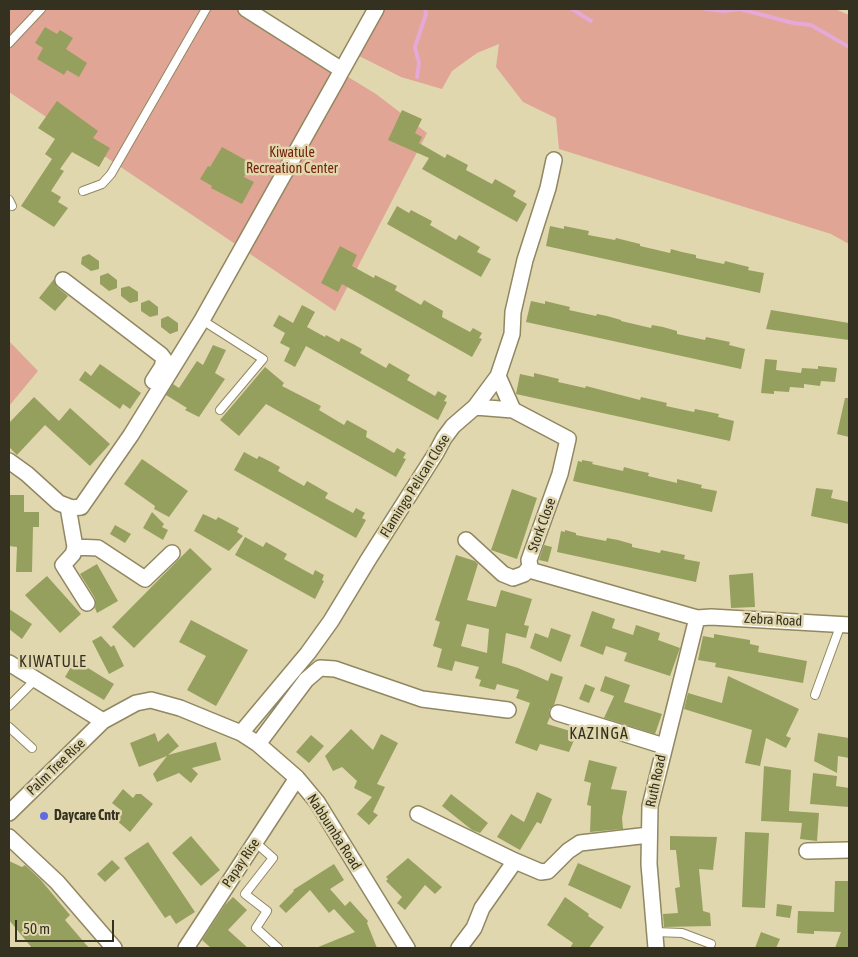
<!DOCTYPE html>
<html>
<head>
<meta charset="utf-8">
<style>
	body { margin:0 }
	#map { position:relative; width:858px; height:957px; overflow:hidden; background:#e1d7ae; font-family:"Asap Condensed",sans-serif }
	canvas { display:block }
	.frame { position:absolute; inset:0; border:10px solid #353121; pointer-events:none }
	.scale { position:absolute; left:15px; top:920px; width:99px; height:22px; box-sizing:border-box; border:2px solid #353121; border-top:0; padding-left:6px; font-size:15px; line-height:18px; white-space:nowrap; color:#353121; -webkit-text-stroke:4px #e1d7ae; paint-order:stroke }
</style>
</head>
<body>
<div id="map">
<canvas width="858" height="957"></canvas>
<div class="frame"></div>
<div class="scale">50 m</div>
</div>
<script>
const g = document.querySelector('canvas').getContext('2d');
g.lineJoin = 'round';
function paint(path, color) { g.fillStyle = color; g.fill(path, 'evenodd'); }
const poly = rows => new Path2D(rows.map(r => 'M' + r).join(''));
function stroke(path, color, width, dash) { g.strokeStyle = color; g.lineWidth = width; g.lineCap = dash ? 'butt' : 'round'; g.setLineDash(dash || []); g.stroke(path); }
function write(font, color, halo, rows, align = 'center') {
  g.font = font + ' "Asap Condensed",sans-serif'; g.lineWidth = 5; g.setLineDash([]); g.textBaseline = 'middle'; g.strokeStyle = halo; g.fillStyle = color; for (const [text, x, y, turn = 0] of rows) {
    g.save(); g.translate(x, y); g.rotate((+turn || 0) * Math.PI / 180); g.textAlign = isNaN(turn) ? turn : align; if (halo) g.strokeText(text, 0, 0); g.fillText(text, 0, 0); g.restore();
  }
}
paint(poly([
	[9,9,237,9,376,94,427,133,335,311,9,92],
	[374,9,835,9,849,15,849,244,831,234,559,149,556,118,523,102,496,67,499,44,477,53,452,71,442,89,401,77,353,53],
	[9,341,38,371,9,406]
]), '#e0a595');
stroke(poly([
	[572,9,591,21],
	[705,9,724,11,740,9],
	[740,9,793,23,811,25,849,47],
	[417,77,419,63,415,47,426,14,425,9]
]), '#e4a9d5', 4);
paint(poly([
	[45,27,57,34,60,30,73,38,66,49,87,63,79,77,67,70,64,75,37,59,43,48,35,43],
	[57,101,98,131,93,138,110,148,99,167,72,152,60,169,64,171,51,191,61,197,58,202,68,208,54,227,21,206,52,159,45,154,55,139,38,128],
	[402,110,422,119,415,133,422,137,419,143,445,158,447,154,468,165,466,170,492,184,495,179,516,191,513,196,527,204,517,222,422,169,429,158,388,140],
	[222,147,251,163,244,177,254,182,242,204,211,188,212,186,200,179,208,166,210,167],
	[397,206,409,213,411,210,432,221,430,225,456,240,459,235,480,247,477,252,491,259,481,277,387,224],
	[550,226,564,229,564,226,589,231,588,235,615,240,616,238,640,244,640,246,670,253,671,249,682,252,696,255,696,258,724,264,725,261,749,267,748,270,764,273,760,293,546,246],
	[340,246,357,255,352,266,374,278,375,275,397,286,395,290,421,305,424,300,443,311,442,317,470,332,473,328,482,333,479,338,482,339,472,357,342,284,338,292,321,283],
	[89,254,99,261,99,269,91,271,81,264,82,257],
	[108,273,117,280,117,288,109,291,100,284,100,276],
	[54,279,57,287,68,296,55,311,39,298],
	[129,286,138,292,138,301,130,303,121,296,121,288],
	[149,300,158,307,158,315,150,317,141,311,141,303],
	[531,301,545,304,545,301,570,307,569,310,596,316,597,314,607,316,621,320,621,321,651,328,652,325,663,327,677,331,677,334,705,340,706,337,730,342,729,345,745,349,741,369,526,322],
	[302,305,315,312,307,327,325,337,326,335,339,342,341,338,353,344,362,349,360,353,386,368,389,363,410,375,407,380,435,396,438,391,447,396,444,401,447,402,438,420,306,346,295,367,284,361,290,348,280,343,285,333,273,326,279,315,293,323],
	[771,310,849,323,849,340,766,329],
	[168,316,178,323,178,331,170,334,161,327,161,319],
	[213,345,226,350,215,373,225,379,199,417,185,410,187,408,166,395,173,384,179,388,197,361,203,365],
	[765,359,777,360,776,370,801,373,802,368,818,369,818,366,837,368,835,382,821,381,820,386,804,384,804,388,790,387,789,392,774,391,774,394,761,393],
	[100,364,141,393,130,409,123,404,120,409,79,380,85,371,91,376],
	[265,367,284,383,282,386,321,406,319,410,344,425,347,420,367,431,366,437,394,453,397,448,406,453,403,458,406,459,396,477,266,404,239,436,220,420],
	[534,373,559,379,558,382,585,388,586,386,640,400,641,397,667,403,666,406,694,412,695,409,719,414,718,417,734,421,730,441,516,394,520,374,534,377],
	[34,397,59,421,70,408,110,444,90,466,45,425,17,455,9,447,9,423],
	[845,398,849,398,849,437,837,434],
	[244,452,257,459,259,456,271,462,280,467,278,471,304,486,307,481,328,493,325,498,353,513,356,508,365,513,362,518,366,520,356,538,234,470],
	[142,459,188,491,169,517,154,509,155,506,124,484],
	[582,460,593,462,592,464,623,471,624,467,635,470,649,473,648,476,677,483,677,479,702,485,701,488,717,491,712,512,573,481,578,461,582,462],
	[816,488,833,490,831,498,849,502,849,524,811,516],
	[512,489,537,498,517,559,491,550],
	[9,495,24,495,24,512,39,512,39,527,33,527,32,572,16,572,17,547,9,546],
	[152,512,164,524,162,527,168,530,163,540,143,528],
	[203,514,216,520,218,517,239,528,237,532,243,536,229,551,194,531],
	[115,525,131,534,125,543,110,534],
	[565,530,576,533,576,535,606,541,607,538,618,540,632,544,632,547,660,553,661,550,685,555,684,559,700,562,696,582,557,552,561,531,565,532],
	[245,537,263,547,266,542,287,554,284,559,313,575,315,570,324,575,322,580,324,581,315,599,235,555],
	[544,545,552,547,548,562,539,560],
	[190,548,212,569,134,648,112,627],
	[456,555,475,561,478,564,467,600,496,607,501,590,532,599,524,625,529,626,526,638,506,633,502,663,518,668,548,681,551,673,563,677,554,705,549,710,550,717,547,724,577,733,569,752,540,744,537,751,515,743,530,703,516,698,519,690,497,684,495,690,479,686,481,680,475,678,479,667,455,661,452,671,437,667,442,649,433,646,440,622,435,620],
	[467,624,489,629,487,653,461,646],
	[97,564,118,601,97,613,95,608,96,603,95,598,80,574],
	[753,573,755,607,731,608,729,575],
	[47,576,81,614,60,633,25,595],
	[9,609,32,624,22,639,9,629],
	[592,611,615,619,612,628,633,635,636,625,660,633,658,640,680,648,670,676,624,661,627,653,606,646,603,655,580,646],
	[191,620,248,650,216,706,187,690,206,656,179,642],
	[551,628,571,635,561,662,530,648,535,633,548,638],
	[714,634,750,640,750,644,759,646,758,652,807,661,803,683,715,667,716,663,698,660,703,636,714,638],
	[101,636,111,647,114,645,124,666,109,674,92,641],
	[75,660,114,684,104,700,65,677],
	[605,676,630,685,624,702,662,714,655,734,604,718,614,696,600,691],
	[728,676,799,709,786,736,791,738,786,748,766,738,760,766,745,763,752,730,684,709,688,693,722,703],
	[585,684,595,688,589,703,579,699],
	[351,729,373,750,381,734,398,743,377,784,385,787,373,812,378,815,369,825,357,814,372,797,354,788,357,781,342,767,333,771,325,756],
	[155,733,158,742,168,733,179,746,168,755,216,742,221,760,192,768,198,774,191,783,179,773,157,782,153,774,167,756,139,767,130,743],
	[818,733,849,738,849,758,838,756,837,773,814,761],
	[311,735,324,746,309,763,296,752],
	[589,760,617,767,611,789,627,791,622,818,623,829,590,832,591,806,587,805,591,783,584,781],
	[764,766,791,770,789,811,819,813,817,841,800,839,802,823,761,821],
	[813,773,837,776,836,786,849,788,849,807,810,804],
	[123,789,133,798,136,794,141,794,153,804,130,832,116,820,122,811,112,803],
	[537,792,552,799,541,824,537,822,520,850,497,837,511,814,524,822],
	[451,794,488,823,480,833,472,830,442,806],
	[745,832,769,833,765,908,742,907],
	[191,836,220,870,201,886,172,853],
	[670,836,717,837,713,870,699,869,703,911,710,913,711,926,664,927,663,914,678,913,675,888,680,887,676,850,670,850],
	[148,842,195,912,176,924,170,915,165,918,124,858],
	[408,858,442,887,435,894,425,885,405,910,397,903,402,897,386,881,388,879,386,877],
	[112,860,120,868,105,882,97,874],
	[9,861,22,867,25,865,40,879,70,915,65,920,89,948,32,948,9,920],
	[578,863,631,886,621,909,568,885],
	[334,864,344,880,330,889,345,906,350,901,368,921,367,923,377,948,316,948,355,932,334,909,329,913,310,890,286,913,279,906,294,891,293,890],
	[835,881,849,881,849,948,835,948,841,932,814,931,814,934,797,933,798,911,834,912],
	[233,897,247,910,228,930,248,948,211,948,202,940,225,905],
	[565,897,589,914,588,916,604,927,589,948,570,948,573,943,547,925],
	[777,904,792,906,790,918,776,916],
	[761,932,780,939,776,948,755,948]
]), '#96a05e');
const service = poly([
	[9,43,41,9],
	[83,191,102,184,111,174,206,9],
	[9,200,12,206],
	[202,320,263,359,220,410],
	[815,695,841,624],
	[9,706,35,680],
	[9,727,32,748],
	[255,842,273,858,245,894,267,911,256,928,278,948],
	[655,932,682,933,711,944]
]);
const minor = poly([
	[342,70,376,9],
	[63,280,161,355,164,359,162,367,153,381],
	[498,376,513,410],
	[475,407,513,410,568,439,560,474,529,560,530,567,533,571,697,618,711,617,849,625],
	[9,461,27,474,59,503,72,508,81,507,131,435,202,320,336,81,342,70,246,9],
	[68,507,75,547,73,554,63,565,87,603],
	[466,540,503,574,513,578,524,574,530,567],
	[75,547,98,548,145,579,172,553],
	[9,663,103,721],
	[558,713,664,746],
	[241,733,308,653,331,621,368,560,436,453,444,438,453,426,475,407,498,376,512,334,513,312,525,260,548,188,554,160],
	[258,744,306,680,320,668,335,669,422,699,508,710],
	[9,813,103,721,136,703,151,700,180,708,241,733,258,744,297,778,317,802,407,948],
	[418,814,515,861,541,872,548,871,568,851,580,843,649,835],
	[9,837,57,882,114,948],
	[807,851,849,850],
	[186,948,297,778],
	[459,948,474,928,482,908,515,861],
	[656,948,649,864,650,806,697,618]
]);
stroke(service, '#918761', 10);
stroke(minor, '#918761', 18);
stroke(service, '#fff', 8);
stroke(minor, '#fff', 15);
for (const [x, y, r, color] of [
	[44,816,5,"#606ae2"]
]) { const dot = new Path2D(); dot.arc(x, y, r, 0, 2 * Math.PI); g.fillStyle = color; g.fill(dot); stroke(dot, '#e1d7ae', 2); }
write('14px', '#75230c', '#e1d7ae', [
	["Kiwatule",292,153],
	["Recreation Center",292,169]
]);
write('14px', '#353121', '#e1d7ae', [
	["Flamingo Pelican Close",415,486,-58],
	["Stork Close",542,525,-70],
	["Zebra Road",773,620,3],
	["Palm Tree Rise",56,767,-44],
	["Ruth Road",656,781,-78],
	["Nabbumba Road",334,832,57],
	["Papay Rise",241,863,-56]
]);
write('bold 14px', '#353121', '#e1d7ae', [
	["Daycare Cntr",54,816]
], 'left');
g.letterSpacing = '1px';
write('16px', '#353121', '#e1d7ae', [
	["KIWATULE",53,662],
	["KAZINGA",599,734]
]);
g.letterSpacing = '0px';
</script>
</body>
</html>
